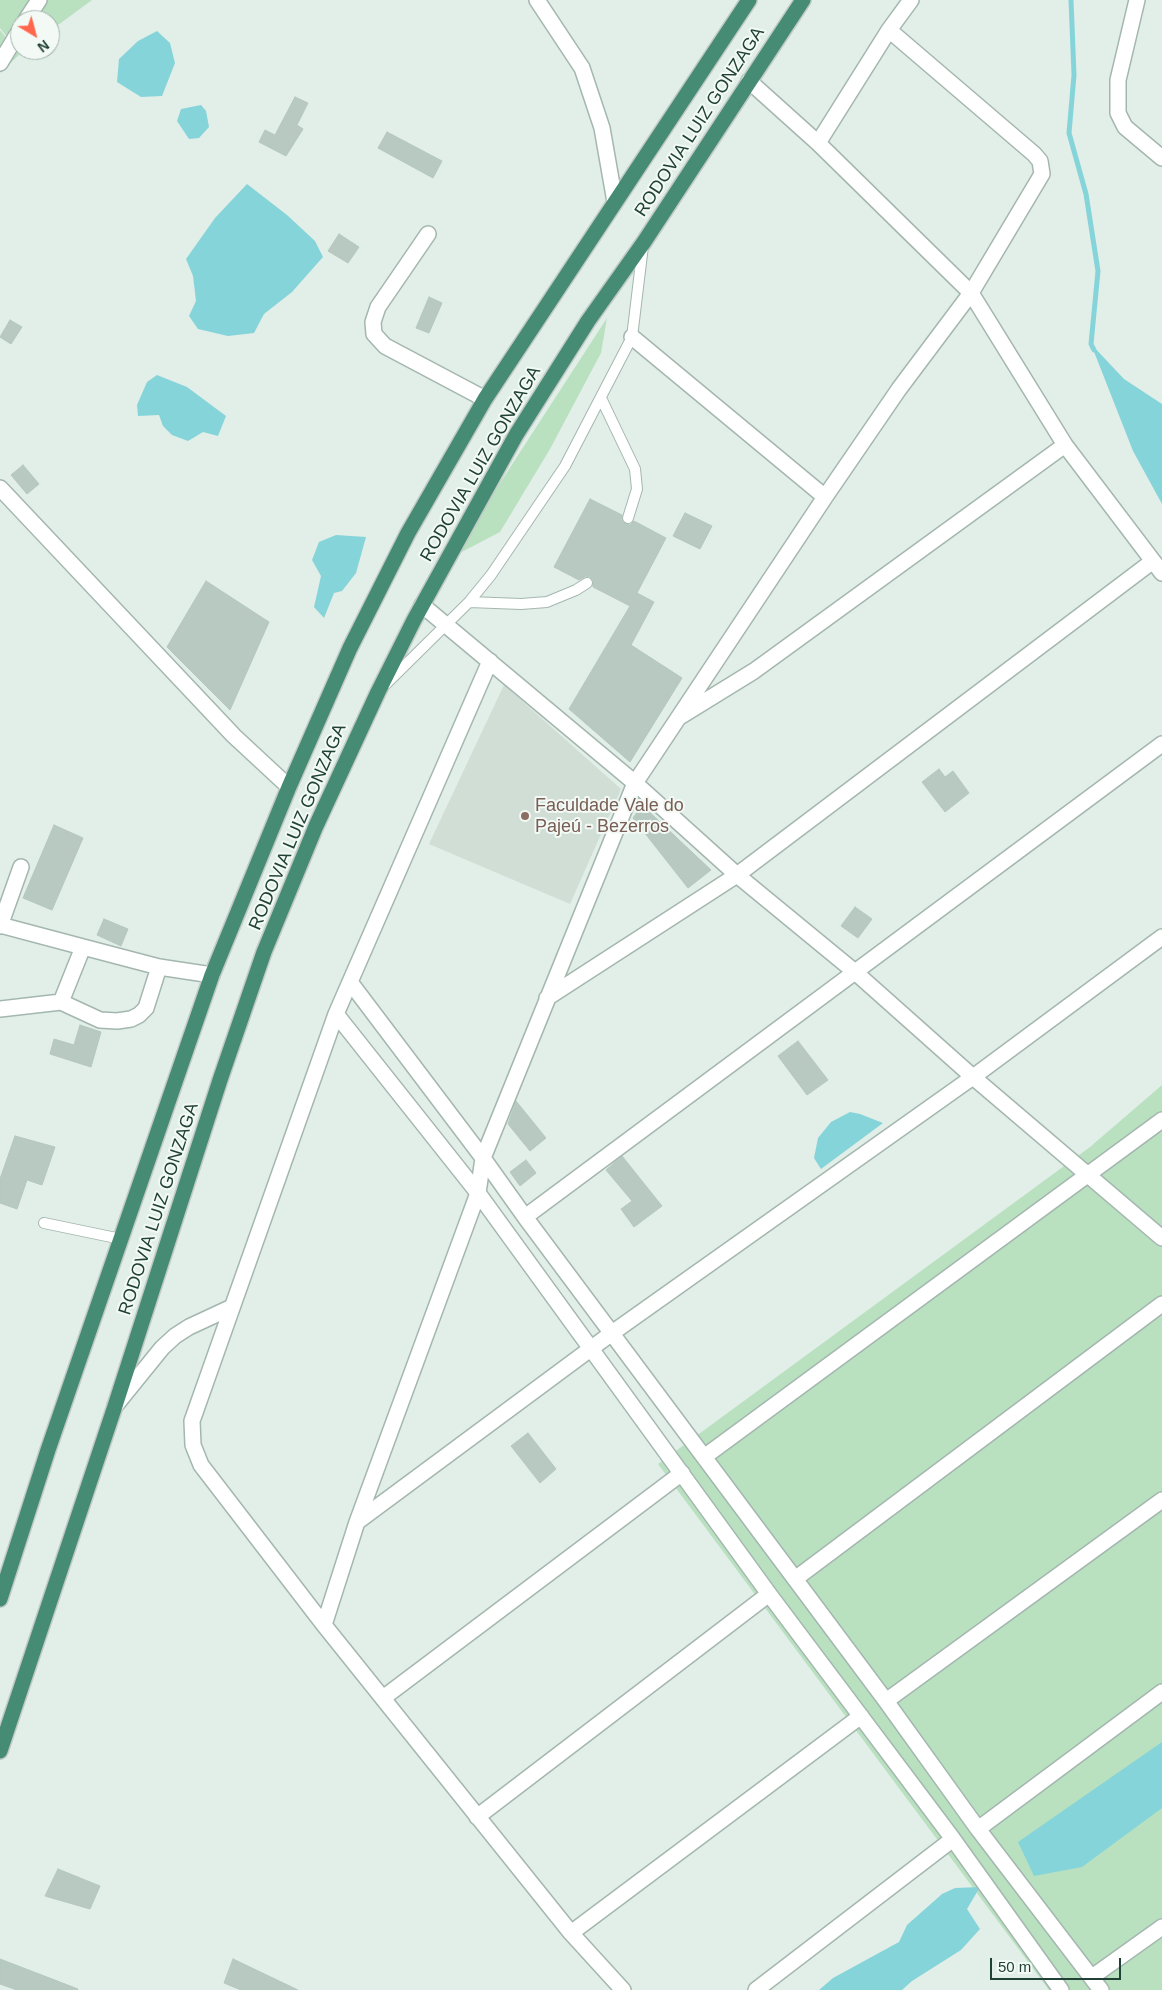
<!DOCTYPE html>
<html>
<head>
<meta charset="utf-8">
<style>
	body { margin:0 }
	#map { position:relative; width:1162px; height:1990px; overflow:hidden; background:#e2eee8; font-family:Arial,sans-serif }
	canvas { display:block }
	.north { position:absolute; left:10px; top:10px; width:50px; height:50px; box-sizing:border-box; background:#f3faf6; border:1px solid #9fb0a9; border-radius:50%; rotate:143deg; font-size:14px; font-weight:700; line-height:20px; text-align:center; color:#204135 }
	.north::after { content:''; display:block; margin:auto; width:18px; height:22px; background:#ff684f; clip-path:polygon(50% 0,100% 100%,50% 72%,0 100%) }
	.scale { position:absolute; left:990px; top:1958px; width:131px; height:22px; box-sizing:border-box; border:2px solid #204135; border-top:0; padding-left:6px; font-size:15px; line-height:18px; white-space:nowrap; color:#204135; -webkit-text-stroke:4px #f3faf6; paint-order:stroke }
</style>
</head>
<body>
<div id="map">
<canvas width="1162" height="1990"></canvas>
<div class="north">N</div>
<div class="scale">50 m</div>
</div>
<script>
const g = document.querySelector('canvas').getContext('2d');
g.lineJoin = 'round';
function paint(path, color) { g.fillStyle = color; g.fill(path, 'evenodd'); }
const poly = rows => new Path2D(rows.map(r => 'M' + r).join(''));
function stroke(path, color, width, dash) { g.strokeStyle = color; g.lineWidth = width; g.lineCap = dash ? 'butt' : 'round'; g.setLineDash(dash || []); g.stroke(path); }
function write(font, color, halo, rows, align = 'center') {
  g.font = font + ' Arial,sans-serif'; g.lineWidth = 4; g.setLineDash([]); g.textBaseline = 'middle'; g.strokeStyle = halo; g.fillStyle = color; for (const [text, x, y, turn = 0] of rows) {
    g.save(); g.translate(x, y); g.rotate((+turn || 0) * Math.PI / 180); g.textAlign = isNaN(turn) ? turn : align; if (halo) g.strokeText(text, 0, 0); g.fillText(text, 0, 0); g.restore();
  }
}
paint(poly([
	[504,685,621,789,570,904,429,844]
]), '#d0ded6');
paint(poly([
	[0,0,92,0,50,31,50,20,20,20,20,50,25,50,20,54,0,28],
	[0,30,19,55,0,73],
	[607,318,601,353,550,449,500,532,452,557],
	[1162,1085,1162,1990,1049,1990,658,1464,1090,1147]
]), '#b9e1c0');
paint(poly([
	[157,31,170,43,175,63,162,96,141,97,117,82,119,59,138,41],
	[201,105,206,111,209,127,199,138,189,139,177,121,181,109],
	[247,184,287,215,315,241,323,257,292,292,264,314,254,333,228,336,198,329,189,316,196,301,193,276,186,259,215,218],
	[1091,344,1124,379,1162,404,1162,504,1133,451],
	[157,375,187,387,226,416,218,436,203,432,188,441,172,435,163,426,159,415,138,416,137,405,147,382],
	[336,535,366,537,356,573,342,591,334,593,324,618,314,607,321,576,312,560,319,542],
	[850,1112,860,1114,883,1123,821,1169,814,1158,818,1138,831,1122],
	[1162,1742,1162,1808,1082,1867,1034,1876,1018,1842],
	[980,1887,967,1909,980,1929,961,1950,912,1981,902,1990,819,1990,833,1978,899,1942,907,1925,942,1894,955,1888]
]), '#85d4d9');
stroke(poly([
	[1071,0,1074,75,1069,133,1086,194,1098,271,1091,344,1094,350]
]), '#85d4d9', 5);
const building = poly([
	[295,97,308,103,297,125,303,129,286,156,259,142,265,130,275,135,295,97],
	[387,132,442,161,433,178,378,148,387,132],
	[339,234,359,247,348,263,328,251,339,234],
	[429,297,442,303,429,333,416,328,429,297],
	[10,320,22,327,11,344,0,337,10,320],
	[23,465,39,484,27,494,11,475,23,465],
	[590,499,622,515,621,520,626,524,630,525,634,521,666,538,637,593,654,602,631,645,682,678,630,762,569,709,630,606,593,587,593,580,590,577,586,576,579,580,554,567,590,499],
	[685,513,712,526,700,549,673,536,685,513],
	[206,581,269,622,230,710,167,647,206,581],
	[939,769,945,777,953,771,969,793,945,812,922,782,939,769],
	[642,805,711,870,688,888,633,818,642,805],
	[54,825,83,838,52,910,23,898,54,825],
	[855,907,872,919,858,938,841,926,855,907],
	[104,919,128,929,121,946,97,935,104,919],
	[80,1025,101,1032,91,1067,50,1054,54,1039,74,1045,80,1025],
	[798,1041,828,1080,807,1095,778,1056,798,1041],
	[516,1101,546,1138,530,1151,508,1124,516,1101],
	[15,1136,55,1147,42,1185,27,1180,17,1209,0,1203,0,1179,15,1136],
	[622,1156,662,1206,634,1227,621,1209,632,1201,606,1170,622,1156],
	[526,1160,536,1173,520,1186,510,1172,526,1160],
	[528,1433,556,1469,540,1483,511,1446,528,1433],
	[58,1869,100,1886,90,1909,45,1896,58,1869],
	[0,1959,78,1989,77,1990,17,1990,0,1984,0,1959],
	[233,1959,298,1990,241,1990,224,1983,233,1959]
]);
paint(building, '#b7c9c0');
stroke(building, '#b4c8be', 1);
const service = poly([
	[601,398,635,469,637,489,628,518],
	[469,602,521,604,547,602,576,590,587,583],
	[386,684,469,602,491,575,565,466,632,337,643,246],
	[44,1223,121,1239]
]);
const minor = poly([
	[537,0,582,68,602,128,615,202],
	[1137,0,1118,80,1118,113,1125,127,1162,158],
	[26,20,39,0],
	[0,63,20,30],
	[749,81,818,143,971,293,1065,445,1162,573],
	[818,143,889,30,911,0],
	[428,234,378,307,373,322,374,334,385,346,485,399],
	[632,337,825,497],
	[0,488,234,736,289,787],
	[422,605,635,783,737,875,855,972,973,1077,1162,1238],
	[490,661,336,1014,192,1421,193,1445,201,1465,324,1625,571,1933,623,1990],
	[681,716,754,671,1065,445],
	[0,925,83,947],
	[0,926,21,867],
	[350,982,483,1158,525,1217,886,1701,978,1829,1101,1990],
	[547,998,737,875,1153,561],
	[61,1002,100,1020,117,1021,131,1019,139,1015,146,1008,159,967],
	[0,1009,61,1002,83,947,159,967,212,975],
	[336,1014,478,1193,769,1594,953,1839,1061,1990],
	[525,1217,1162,744],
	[115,1406,162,1348,175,1336,189,1327,232,1307],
	[704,1457,1162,1120],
	[357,1522,612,1333,973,1077,1162,937],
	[795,1579,1162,1304],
	[324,1625,357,1522,478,1193,483,1158,635,783,825,497,899,389,971,293,1042,174,1040,161,1034,154,889,30],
	[383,1698,682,1473],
	[886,1701,1162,1500],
	[477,1817,769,1594],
	[978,1829,1162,1692],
	[571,1933,861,1716],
	[1092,1977,1162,1927],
	[756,1990,953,1839]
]);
const trunk = poly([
	[0,1599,48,1450,212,975,289,787,350,648,408,533,485,399,749,0],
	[0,1751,115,1406,220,1080,264,952,316,826,378,692,414,620,516,435,588,321,644,242,803,0]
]);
stroke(service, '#a4b7af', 12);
stroke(minor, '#a4b7af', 18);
stroke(trunk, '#c1cac6', 18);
stroke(service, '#fff', 10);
stroke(minor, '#fff', 15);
stroke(trunk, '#468c74', 15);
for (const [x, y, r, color] of [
	[525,816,5,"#8d6e63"]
]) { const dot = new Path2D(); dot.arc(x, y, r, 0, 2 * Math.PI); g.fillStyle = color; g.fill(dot); stroke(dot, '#f3faf6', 2); }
write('18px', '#204135', '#f3faf6', [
	["RODOVIA LUIZ GONZAGA",700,122,-57],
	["RODOVIA LUIZ GONZAGA",481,464,-60],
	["RODOVIA LUIZ GONZAGA",298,827,-67],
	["RODOVIA LUIZ GONZAGA",159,1209,-72]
]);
write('18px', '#785e54', '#f3faf6', [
	["Faculdade Vale do",535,806],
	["Pajeú - Bezerros",535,827]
], 'left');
</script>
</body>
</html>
